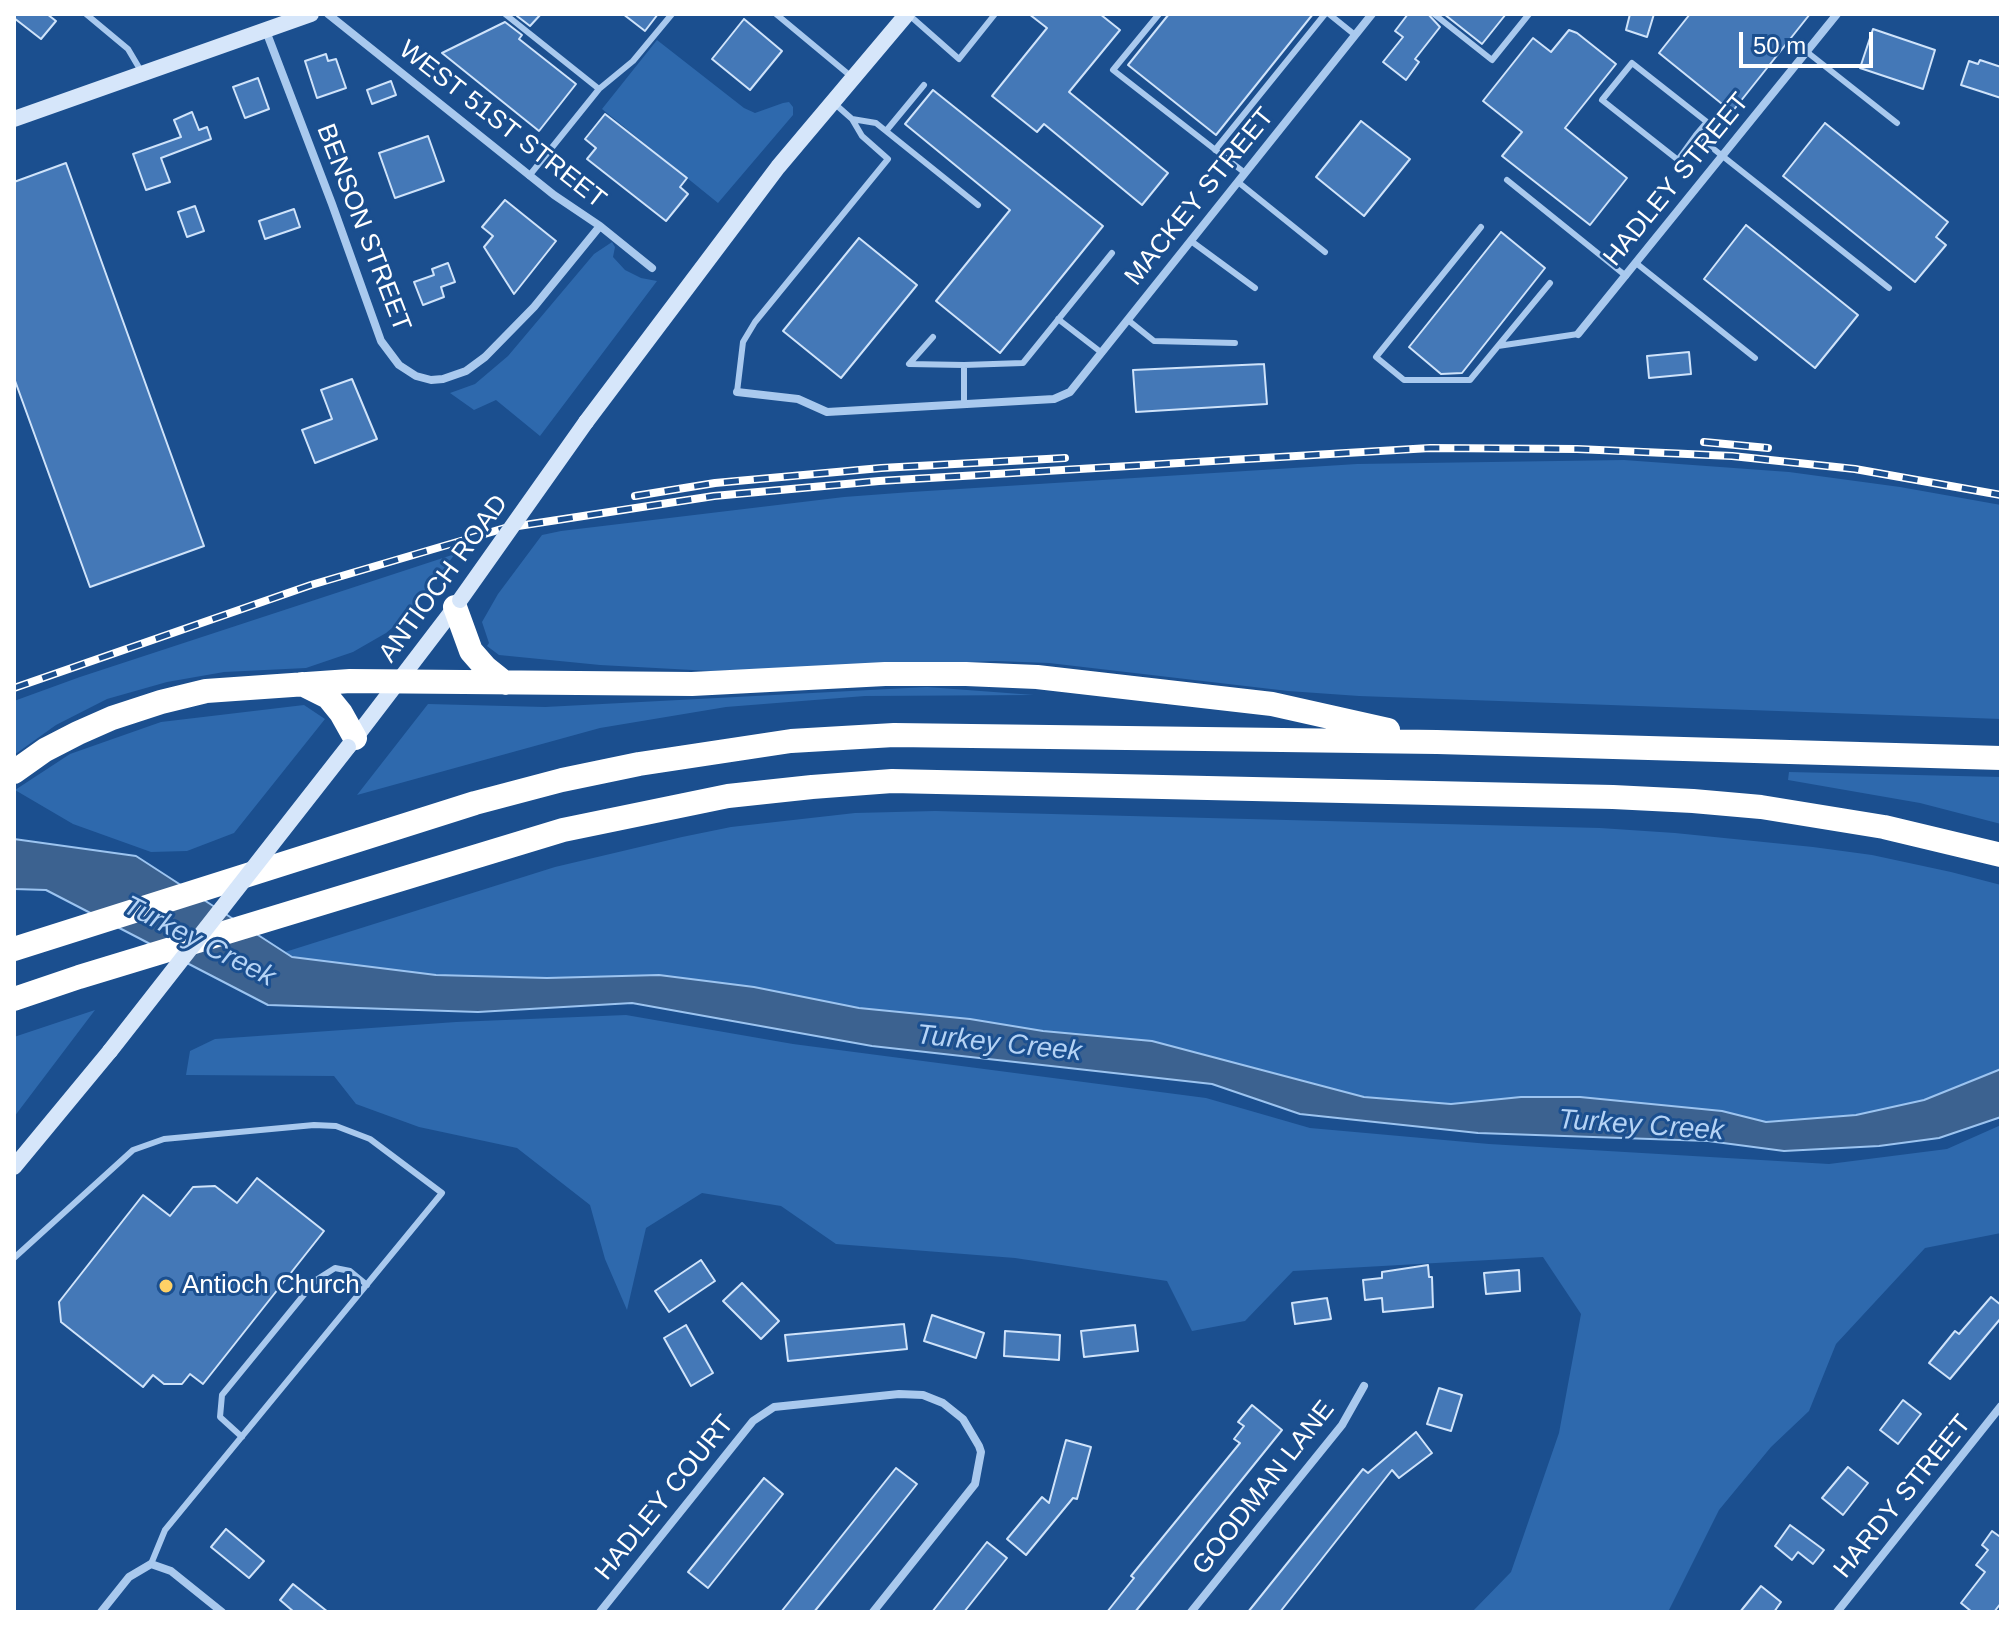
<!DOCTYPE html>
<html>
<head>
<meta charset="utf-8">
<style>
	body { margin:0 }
	#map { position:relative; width:2015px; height:1626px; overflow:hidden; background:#1b4f8f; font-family:Helvetica,sans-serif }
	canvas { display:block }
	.frame { position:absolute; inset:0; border:16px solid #fff; pointer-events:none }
	.scale { position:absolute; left:1739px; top:32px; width:134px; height:36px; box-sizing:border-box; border:4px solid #fff; border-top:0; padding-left:10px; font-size:24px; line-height:28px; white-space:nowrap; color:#fff; -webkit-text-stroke:6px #1b4f8f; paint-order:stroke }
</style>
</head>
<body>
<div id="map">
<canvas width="2015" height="1626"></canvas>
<div class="frame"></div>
<div class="scale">50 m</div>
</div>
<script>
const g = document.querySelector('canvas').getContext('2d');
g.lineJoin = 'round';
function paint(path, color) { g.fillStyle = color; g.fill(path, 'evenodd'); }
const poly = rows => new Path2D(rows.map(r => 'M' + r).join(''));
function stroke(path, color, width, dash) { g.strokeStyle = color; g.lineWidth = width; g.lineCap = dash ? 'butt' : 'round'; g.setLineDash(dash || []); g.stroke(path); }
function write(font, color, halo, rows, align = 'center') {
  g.font = font + ' Helvetica,sans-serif'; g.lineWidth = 6; g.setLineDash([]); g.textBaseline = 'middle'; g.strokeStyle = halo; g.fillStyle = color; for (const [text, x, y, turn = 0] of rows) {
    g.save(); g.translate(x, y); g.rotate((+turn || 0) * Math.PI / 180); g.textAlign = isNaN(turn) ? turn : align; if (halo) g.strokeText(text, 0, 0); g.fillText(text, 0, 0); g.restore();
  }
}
paint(poly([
	[657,40,744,108,755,113,783,103,789,102,793,107,793,115,718,203,602,109],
	[612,242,615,247,613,257,625,270,641,278,657,281,540,436,496,400,474,410,450,393,475,384,508,356,594,254],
	[1624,460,1789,472,1900,487,2001,505,2001,719,1359,696,1288,691,1049,663,996,661,711,671,600,665,499,655,487,646,489,643,482,622,498,594,542,535,561,531,844,497,911,492,1357,464],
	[455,554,410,613,386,633,353,652,306,668,224,672,167,682,107,699,56,725,14,755,14,701,80,677],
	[927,687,1034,695,865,696,726,707,600,728,357,795,428,704,545,707],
	[304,705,325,719,234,833,187,851,151,852,73,824,15,790,70,754,161,722],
	[1789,772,2001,777,2001,824,1920,803,1788,780],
	[935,811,1600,828,1675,833,1813,847,1872,855,1951,872,2001,885,2001,1069,1924,1100,1856,1115,1766,1122,1722,1111,1580,1097,1521,1097,1451,1104,1364,1097,1302,1082,1043,1031,970,1019,859,1008,754,987,659,975,547,978,436,975,292,957,285,952,555,867,682,837,731,827,855,813],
	[95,1010,14,1117,14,1037],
	[626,1015,793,1044,1206,1098,1310,1128,1489,1144,1829,1164,1947,1149,2001,1125,2001,1233,1925,1248,1836,1344,1809,1411,1771,1447,1719,1510,1668,1612,1472,1612,1511,1572,1559,1433,1581,1314,1543,1257,1293,1271,1245,1321,1192,1331,1167,1281,1015,1258,836,1244,781,1206,702,1193,646,1228,627,1310,605,1259,590,1205,517,1148,419,1127,356,1104,334,1076,186,1075,190,1051,215,1039,456,1022]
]), '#2e69ad');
const water = poly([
	[14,839,136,856,292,957,436,975,547,978,659,975,754,987,859,1008,970,1019,1043,1031,1152,1041,1364,1097,1451,1104,1521,1097,1580,1097,1722,1111,1766,1122,1856,1115,1924,1100,2001,1069,2001,1117,1939,1138,1879,1146,1784,1151,1708,1141,1478,1133,1300,1114,1212,1084,872,1046,632,1003,478,1012,268,1005,46,890,14,889,14,839]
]);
paint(water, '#3c6290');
stroke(water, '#9cc4f0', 2);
const building = poly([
	[14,14,47,14,56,21,41,39,14,18,14,14],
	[520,14,541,14,530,26,517,16,520,14],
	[623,14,658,14,645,31,623,14],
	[1029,14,1100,14,1120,30,1069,92,1168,173,1142,205,1044,124,1037,132,992,96,1047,28,1029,14],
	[1169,14,1313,14,1216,135,1128,65,1169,14],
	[1408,14,1428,14,1440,27,1415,59,1419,62,1406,80,1383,62,1403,37,1395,31,1408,14],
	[1444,14,1506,14,1482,44,1444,14],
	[1630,14,1654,14,1647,37,1626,30,1630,14],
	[1690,14,1810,14,1732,112,1659,53,1690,14],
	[744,19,782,51,750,90,712,59,744,19],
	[505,22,522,35,519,39,576,84,539,131,442,53,505,22],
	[1873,29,1935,50,1923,89,1860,68,1873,29],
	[1569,30,1577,33,1616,64,1565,128,1627,178,1590,225,1502,156,1522,132,1483,101,1533,38,1551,52,1569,30],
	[326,54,328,61,336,59,346,88,317,98,305,61,326,54],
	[1980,60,2001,67,2001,98,1961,85,1969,61,1978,64,1980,60],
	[258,78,269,109,245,118,233,87,258,78],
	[391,81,396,95,372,104,367,90,391,81],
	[933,90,1103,226,1000,353,936,301,1010,210,905,124,933,90],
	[192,112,199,130,207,127,211,139,161,158,170,182,146,190,133,154,181,137,174,120,192,112],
	[605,114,687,178,680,187,688,194,666,221,587,159,596,148,585,139,605,114],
	[1361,121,1410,159,1364,216,1316,177,1361,121],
	[1825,123,1948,222,1936,237,1946,245,1915,282,1783,176,1825,123],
	[428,136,444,181,395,198,379,153,428,136],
	[66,163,204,546,90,587,14,378,14,182,66,163],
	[505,200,556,241,514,294,484,247,493,236,482,227,505,200],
	[195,206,204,231,187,237,178,212,195,206],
	[294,209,300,227,265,239,259,221,294,209],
	[1746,225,1858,315,1815,368,1704,279,1746,225],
	[1501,232,1545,268,1462,373,1441,374,1409,347,1501,232],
	[859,238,917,285,841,378,783,331,859,238],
	[448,263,455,282,441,287,444,297,423,305,414,282,434,275,432,269,448,263],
	[1689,352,1691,374,1649,378,1647,356,1689,352],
	[1264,364,1267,404,1136,412,1133,370,1264,364],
	[352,379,377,439,315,463,302,430,332,419,321,390,352,379],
	[257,1178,324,1231,203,1384,190,1374,182,1384,164,1384,153,1375,143,1387,61,1322,59,1302,143,1195,170,1216,193,1187,215,1186,237,1203,257,1178],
	[701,1260,715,1281,669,1312,655,1291,701,1260],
	[1428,1265,1429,1277,1432,1277,1433,1307,1383,1312,1382,1298,1365,1300,1363,1280,1382,1278,1382,1272,1428,1265],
	[1519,1270,1520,1291,1486,1294,1484,1273,1519,1270],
	[742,1283,779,1321,761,1339,723,1301,742,1283],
	[1991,1297,2001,1305,2001,1318,1950,1379,1929,1363,1955,1331,1959,1334,1991,1297],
	[1327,1298,1331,1319,1295,1324,1292,1303,1327,1298],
	[932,1315,984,1333,976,1358,924,1341,932,1315],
	[904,1324,907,1349,788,1361,785,1335,904,1324],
	[686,1325,713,1373,691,1386,664,1338,686,1325],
	[1135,1325,1138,1351,1084,1357,1081,1331,1135,1325],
	[1005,1331,1060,1335,1059,1360,1004,1356,1005,1331],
	[1439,1388,1462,1395,1451,1431,1427,1424,1439,1388],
	[1903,1400,1921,1414,1898,1444,1880,1430,1903,1400],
	[1252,1405,1282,1430,1135,1612,1107,1612,1134,1578,1131,1576,1240,1443,1234,1439,1244,1426,1238,1422,1252,1405],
	[1416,1432,1432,1453,1399,1478,1392,1470,1280,1612,1248,1612,1363,1469,1368,1473,1416,1432],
	[1066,1440,1091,1447,1077,1499,1073,1498,1026,1555,1007,1539,1042,1497,1049,1503,1066,1440],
	[1848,1467,1868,1483,1843,1515,1822,1498,1848,1467],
	[896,1468,917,1484,882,1528,814,1612,781,1612,896,1468],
	[764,1478,783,1494,708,1588,688,1572,764,1478],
	[1790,1525,1824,1550,1813,1564,1798,1552,1792,1560,1775,1546,1790,1525],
	[226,1529,264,1561,249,1578,211,1547,226,1529],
	[1992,1531,1999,1536,2001,1534,2001,1603,1994,1612,1972,1612,1961,1603,1985,1572,1976,1565,1988,1550,1982,1545,1992,1531],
	[987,1542,1007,1558,964,1612,932,1612,987,1542],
	[293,1584,328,1612,294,1612,280,1600,293,1584],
	[1761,1586,1781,1602,1774,1612,1740,1612,1761,1586]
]);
paint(building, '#4478b7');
stroke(building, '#cfe3fa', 2);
stroke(poly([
	[86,14,128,49,141,71],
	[505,14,599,89,529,176],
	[776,14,853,78],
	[908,14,959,59,995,14],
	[1159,14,1113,70,1245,173],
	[1329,14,1355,35],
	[1434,14,1492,60,1529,14],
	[1807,52,1897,123],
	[599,89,633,61,672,14],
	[852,119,876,123,978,205],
	[886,131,924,85],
	[1696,135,1678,160,1602,100,1632,63,1707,122,1696,135,1889,288],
	[1215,150,1325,14],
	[1507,180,1626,276],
	[1238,182,1325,252],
	[1481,227,1376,357,1404,380,1470,380,1498,346],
	[1191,241,1255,288],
	[1636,263,1755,358],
	[1550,283,1498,346,1578,334],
	[1058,319,1102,353],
	[1128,320,1154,341,1235,343],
	[933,337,909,364,964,365,964,404],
	[964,365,1023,363,1112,253],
	[737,392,743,342,755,322,888,159,862,136,852,119,835,104],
	[14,1258,133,1150,164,1139,314,1125,336,1126,370,1139,442,1193,165,1530,151,1564],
	[242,1437,220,1417,222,1395,316,1280,335,1268,350,1271,367,1285]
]), '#a9c9ee', 6);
stroke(poly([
	[328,14,554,195,600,226,652,268],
	[266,31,332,204,381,341,399,365,416,376,431,380,443,379,466,371,485,357,534,307,600,226],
	[1578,334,1837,14],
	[737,392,798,399,827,412,1054,399,1070,392,1372,14],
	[101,1612,129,1577,151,1564,171,1571,222,1612],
	[600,1612,753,1421,774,1407,899,1394,923,1395,943,1403,963,1419,979,1446,981,1452,975,1484,873,1612],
	[1191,1612,1342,1425,1364,1386],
	[1837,1612,2001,1406]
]), '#a9c9ee', 8);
stroke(poly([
	[14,119,311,14],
	[586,422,778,167,907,14],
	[349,746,459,602],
	[14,1167,110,1051]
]), '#d6e6fa', 16);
stroke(poly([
	[455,607,471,651,485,667,505,683],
	[302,684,328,697,341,713,355,738],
	[14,772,45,750,78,733,112,718,161,702,206,691,350,681,692,684,885,674,966,674,1037,677,1272,704,1388,730],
	[14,949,475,803,562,780,639,764,791,741,894,735,1437,742,2001,758],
	[14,999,79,977,563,830,728,796,812,787,892,781,1613,797,1693,801,1761,807,1884,827,2001,855]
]), '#fff', 24);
const rail = poly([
	[1704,442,1768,448],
	[635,496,715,483,881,468,1065,458],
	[14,688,311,585,505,528,714,496,879,481,1430,448,1577,449,1732,456,1855,469,2001,495]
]);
stroke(rail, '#fff', 8);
stroke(rail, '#1b4f8f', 5, [15]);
stroke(poly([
	[460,600,586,422],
	[110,1051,348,747]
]), '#d6e6fa', 16);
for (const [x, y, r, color] of [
	[166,1286,8,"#ffd166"]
]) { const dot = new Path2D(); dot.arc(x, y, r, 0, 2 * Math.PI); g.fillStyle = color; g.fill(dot); stroke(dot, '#1b4f8f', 3); }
write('26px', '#fff', '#1b4f8f', [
	["WEST 51ST STREET",502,125,38],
	["HADLEY STREET",1677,180,-51],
	["MACKEY STREET",1200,197,-51],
	["BENSON STREET",363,228,69],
	["ANTIOCH ROAD",444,579,-54],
	["GOODMAN LANE",1264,1488,-52],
	["HARDY STREET",1903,1497,-51],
	["HADLEY COURT",665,1498,-51]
]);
write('26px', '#fff', '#1b4f8f', [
	["Antioch Church",182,1286]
], 'left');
write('italic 28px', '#b5d3f5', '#1b4f8f', [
	["Turkey Creek",199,942,27],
	["Turkey Creek",999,1044,6],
	["Turkey Creek",1641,1126,4]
]);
</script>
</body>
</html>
